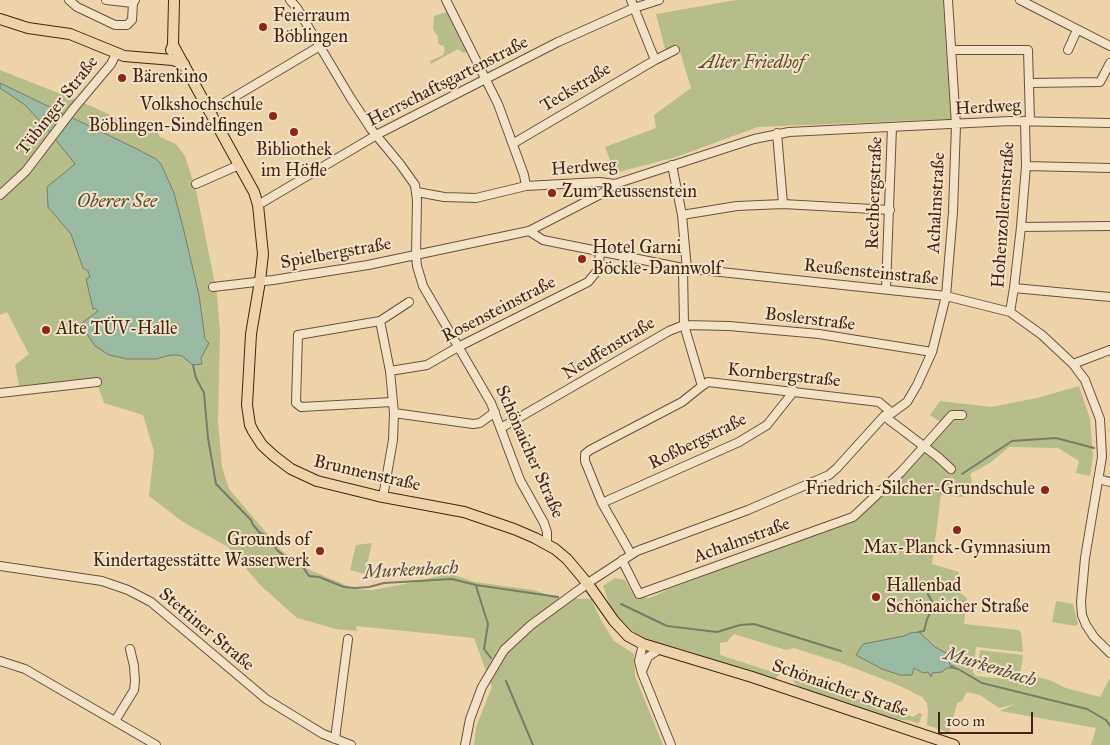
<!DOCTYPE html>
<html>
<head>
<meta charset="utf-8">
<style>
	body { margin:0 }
	#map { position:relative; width:1110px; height:745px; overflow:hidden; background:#ecd4a8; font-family:"IM FELL Great Primer",serif }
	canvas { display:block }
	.scale { position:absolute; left:938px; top:712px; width:95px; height:22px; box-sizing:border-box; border:2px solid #432414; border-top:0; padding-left:6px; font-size:15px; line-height:18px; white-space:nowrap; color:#432414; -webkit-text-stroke:4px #f3e3c6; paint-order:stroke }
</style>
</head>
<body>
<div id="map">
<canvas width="1110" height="745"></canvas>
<div class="scale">100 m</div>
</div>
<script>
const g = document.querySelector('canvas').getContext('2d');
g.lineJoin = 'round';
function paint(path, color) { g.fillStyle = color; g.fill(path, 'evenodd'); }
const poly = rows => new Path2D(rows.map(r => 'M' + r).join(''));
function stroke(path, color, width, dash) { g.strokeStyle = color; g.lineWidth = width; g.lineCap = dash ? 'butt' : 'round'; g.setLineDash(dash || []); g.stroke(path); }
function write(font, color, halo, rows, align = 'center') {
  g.font = font + ' "IM FELL Great Primer",serif'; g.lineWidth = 4; g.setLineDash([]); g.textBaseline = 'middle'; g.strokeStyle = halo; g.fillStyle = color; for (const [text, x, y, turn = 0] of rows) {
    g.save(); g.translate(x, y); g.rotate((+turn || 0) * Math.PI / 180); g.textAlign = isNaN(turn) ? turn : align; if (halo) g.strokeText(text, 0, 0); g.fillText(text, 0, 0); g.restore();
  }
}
paint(poly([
	[736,0,943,0,951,119,758,127,676,157,615,173,605,147,656,128,654,115,691,88,678,45,665,49,656,14],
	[447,12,467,50,466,52,463,53,458,49,431,64,430,61,443,55,445,50,444,46,438,44,438,37,433,29,434,16],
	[0,70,91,106,138,128,147,121,154,126,160,137,176,144,185,156,196,190,217,294,220,332,218,421,222,467,229,489,281,550,303,567,355,589,373,590,420,581,448,573,475,582,534,590,557,598,591,599,601,620,614,641,634,654,635,676,663,745,474,745,476,727,492,687,474,638,356,626,357,631,336,629,297,618,260,585,228,547,183,522,149,496,154,451,143,415,104,403,98,386,21,395,15,365,29,354,7,312,0,315],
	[1079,386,1090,419,1093,456,1090,476,1076,473,1079,461,1058,448,1009,447,990,463,970,474,972,481,964,497,941,495,932,564,959,572,955,589,967,598,964,624,1019,630,1021,633,1023,652,976,647,973,672,976,676,1016,680,1027,684,1031,675,1052,681,1066,688,1100,697,1110,678,1110,745,1091,745,1096,728,1000,711,1015,704,999,708,980,695,967,692,962,701,957,703,949,733,927,725,928,711,927,703,922,697,898,685,841,663,794,648,786,650,734,634,727,642,720,643,720,655,779,674,775,680,704,657,650,643,628,628,611,609,603,586,615,578,625,580,635,597,650,598,669,589,855,519,916,458,918,461,931,443,948,427,930,415,940,401,991,407,1037,398],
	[372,543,365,574,350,570,356,545],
	[1056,601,1073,604,1078,624,1075,626,1052,622],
	[980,650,1023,655,1020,678,977,672],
	[798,674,800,680,913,717,919,713,922,714,920,721,918,724,912,721,886,718,797,686,793,681,793,677]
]), '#b6bd89');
const water = poly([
	[0,83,139,150,156,159,161,164,174,193,183,227,199,295,205,339,209,343,201,358,202,364,193,365,182,356,177,355,171,355,156,359,127,359,109,355,95,346,81,325,82,323,98,311,95,308,93,309,86,279,90,277,88,271,83,268,71,234,48,207,47,187,75,164,47,129,25,105,0,88,0,83],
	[919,632,935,647,948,654,950,665,954,666,954,668,947,668,942,672,932,673,931,677,928,672,923,673,914,668,912,675,900,675,882,669,856,655,863,644,904,636,910,633,919,632]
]);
paint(water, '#9ab9a3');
stroke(water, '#777d6a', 1);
stroke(poly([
	[193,365,196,378,204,393,208,438,216,484,251,520,253,525,260,533,267,536,277,550,293,564,303,567,309,576,319,577,344,587,355,588,369,587,384,583,452,579,476,585,558,597],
	[962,474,1012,441,1056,438,1094,448],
	[476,586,488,624,484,649,491,658],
	[621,604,667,626,717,632,740,625,754,624,841,651],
	[919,632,924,631,927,619,934,606,928,594,927,582],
	[951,667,958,669,982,683,1087,709,1106,720,1110,726],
	[506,681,533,745]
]), '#777d6a', 2);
const minor = poly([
	[69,0,77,7,115,25,127,25,132,20,133,3],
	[106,0,133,3,135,0],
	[290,0,297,8,350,97,371,129,400,164,415,185,417,200,416,255,417,266,423,286,491,403,520,480,544,523,547,532,547,544],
	[446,0,498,104,524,175,526,186],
	[1020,0,1110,46],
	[952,50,1028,50,1030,121],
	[1068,50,1077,30],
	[655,60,675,50],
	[1030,83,1100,82,1110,63],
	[209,112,320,46],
	[777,133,783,204],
	[514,143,655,60,631,0],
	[672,165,682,215,687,269],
	[1026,166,1110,168],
	[196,184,239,165],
	[417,192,444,197,476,198,526,186,599,182,615,184,754,139,789,132,1010,121,1110,123],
	[0,195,26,171,74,108,111,64,116,54],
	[258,205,380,133,558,42,634,8,659,0],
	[682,215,737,206,783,204,890,210],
	[1021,227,1110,226],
	[529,231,543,240,683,268,946,296,1010,312,1042,335,1073,364,1085,380,1100,419,1102,457,1085,558,1081,602,1082,615,1086,625,1094,637,1110,653],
	[213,287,273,280,368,265,529,231,601,194,615,184],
	[1014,288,1110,297],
	[886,289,892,127],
	[1010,312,1014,288,1021,227,1026,166,1025,121],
	[380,321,390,371,394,413,393,440,383,497],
	[1073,364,1110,350],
	[390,371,427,365,458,347,588,282,598,270,600,253],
	[0,393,97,382],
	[392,402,301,407,296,403,298,335,380,321,409,302],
	[394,413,473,424,480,423,495,412],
	[892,413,879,402,708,382,702,386,684,325,729,326,819,334,932,352],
	[884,416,938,457,951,469],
	[501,428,669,331,684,325,683,268],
	[1098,479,1110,482],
	[602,503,739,442,767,425,794,391],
	[631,554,602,503,585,461,585,454,590,450,682,402,702,386],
	[622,560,639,594,853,517,901,472,952,415,962,415],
	[0,566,102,581,128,590,151,602,266,699,323,734,351,745],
	[643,644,639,661,642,673,671,745],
	[0,661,25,669,156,745],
	[642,671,648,657,658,650],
	[115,721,134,690,135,681,134,666,130,649],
	[335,739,348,639],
	[465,745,470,719,482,687,504,650,531,625,591,581,637,551,748,510,829,475,837,468,884,416,892,413,907,402,917,385,932,352,946,296,953,212,956,125,948,0]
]);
const major = poly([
	[0,19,28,28,70,34,124,56,173,60,184,64],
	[173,45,239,165,254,192,258,205,263,254,260,281,251,334,247,405,250,425,253,431,262,445,274,456,291,469,317,481,378,496,464,512,514,529,535,538,555,549,567,559,588,584,614,621,628,636,643,644,752,677,954,745],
	[171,50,173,45,174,0]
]);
stroke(minor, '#6d5039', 10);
stroke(major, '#432414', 12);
stroke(minor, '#f3e3c6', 8);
stroke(major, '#ecd4a8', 10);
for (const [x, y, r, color] of [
	[263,27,5,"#8f2418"],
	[122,78,5,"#8f2418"],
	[273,116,5,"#8f2418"],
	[294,132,5,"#8f2418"],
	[552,193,5,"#8f2418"],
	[582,259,5,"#8f2418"],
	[46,330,5,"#8f2418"],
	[1045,490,5,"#8f2418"],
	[957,530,5,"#8f2418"],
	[320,551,5,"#8f2418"],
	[876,597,5,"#8f2418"]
]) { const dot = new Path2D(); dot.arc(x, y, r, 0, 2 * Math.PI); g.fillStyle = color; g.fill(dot); stroke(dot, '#f3e3c6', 2); }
write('18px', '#432414', '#f3e3c6', [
	["Feierraum",273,17],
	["Böblingen",273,38],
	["Bärenkino",132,78],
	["Volkshochschule",263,106,"right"],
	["Böblingen-Sindelfingen",263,127,"right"],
	["Bibliothek",294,151,"center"],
	["im Höfle",294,172,"center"],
	["Zum Reussenstein",562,193],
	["Hotel Garni",592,249],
	["Böckle-Dannwolf",592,270],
	["Alte TÜV-Halle",56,330],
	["Friedrich-Silcher-Grundschule",1035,490,"right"],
	["Grounds of",310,541,"right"],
	["Kindertagesstätte Wasserwerk",310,562,"right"],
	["Max-Planck-Gymnasium",957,549,"center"],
	["Hallenbad",886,587],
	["Schönaicher Straße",886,608]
], 'left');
write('italic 18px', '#604a31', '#f3e3c6', [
	["Alter Friedhof",752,64]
]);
write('18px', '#432414', '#f3e3c6', [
	["Herrschaftsgartenstraße",448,82,-27],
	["Teckstraße",576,88,-31],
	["Tübinger Straße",58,106,-52],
	["Herdweg",988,108,-3],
	["Herdweg",584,168,-4],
	["Rechbergstraße",875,193,-88],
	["Achalmstraße",937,203,-87],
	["Hohenzollernstraße",1004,215,-86],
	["Spielbergstraße",336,254,-10],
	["Reußensteinstraße",871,273,6],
	["Rosensteinstraße",499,310,-27],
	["Boslerstraße",810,320,7],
	["Neuffenstraße",609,349,-31],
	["Kornbergstraße",784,376,6],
	["Roßbergstraße",698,442,-26],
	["Schönaicher Straße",529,452,66],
	["Brunnenstraße",367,474,13],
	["Achalmstraße",742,541,-20],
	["Stettiner Straße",206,630,40],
	["Schönaicher Straße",840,689,19]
]);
write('italic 19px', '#594938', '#f3e3c6', [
	["Oberer See",117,202],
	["Murkenbach",411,571,-3],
	["Murkenbach",990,668,17]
]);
</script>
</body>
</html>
